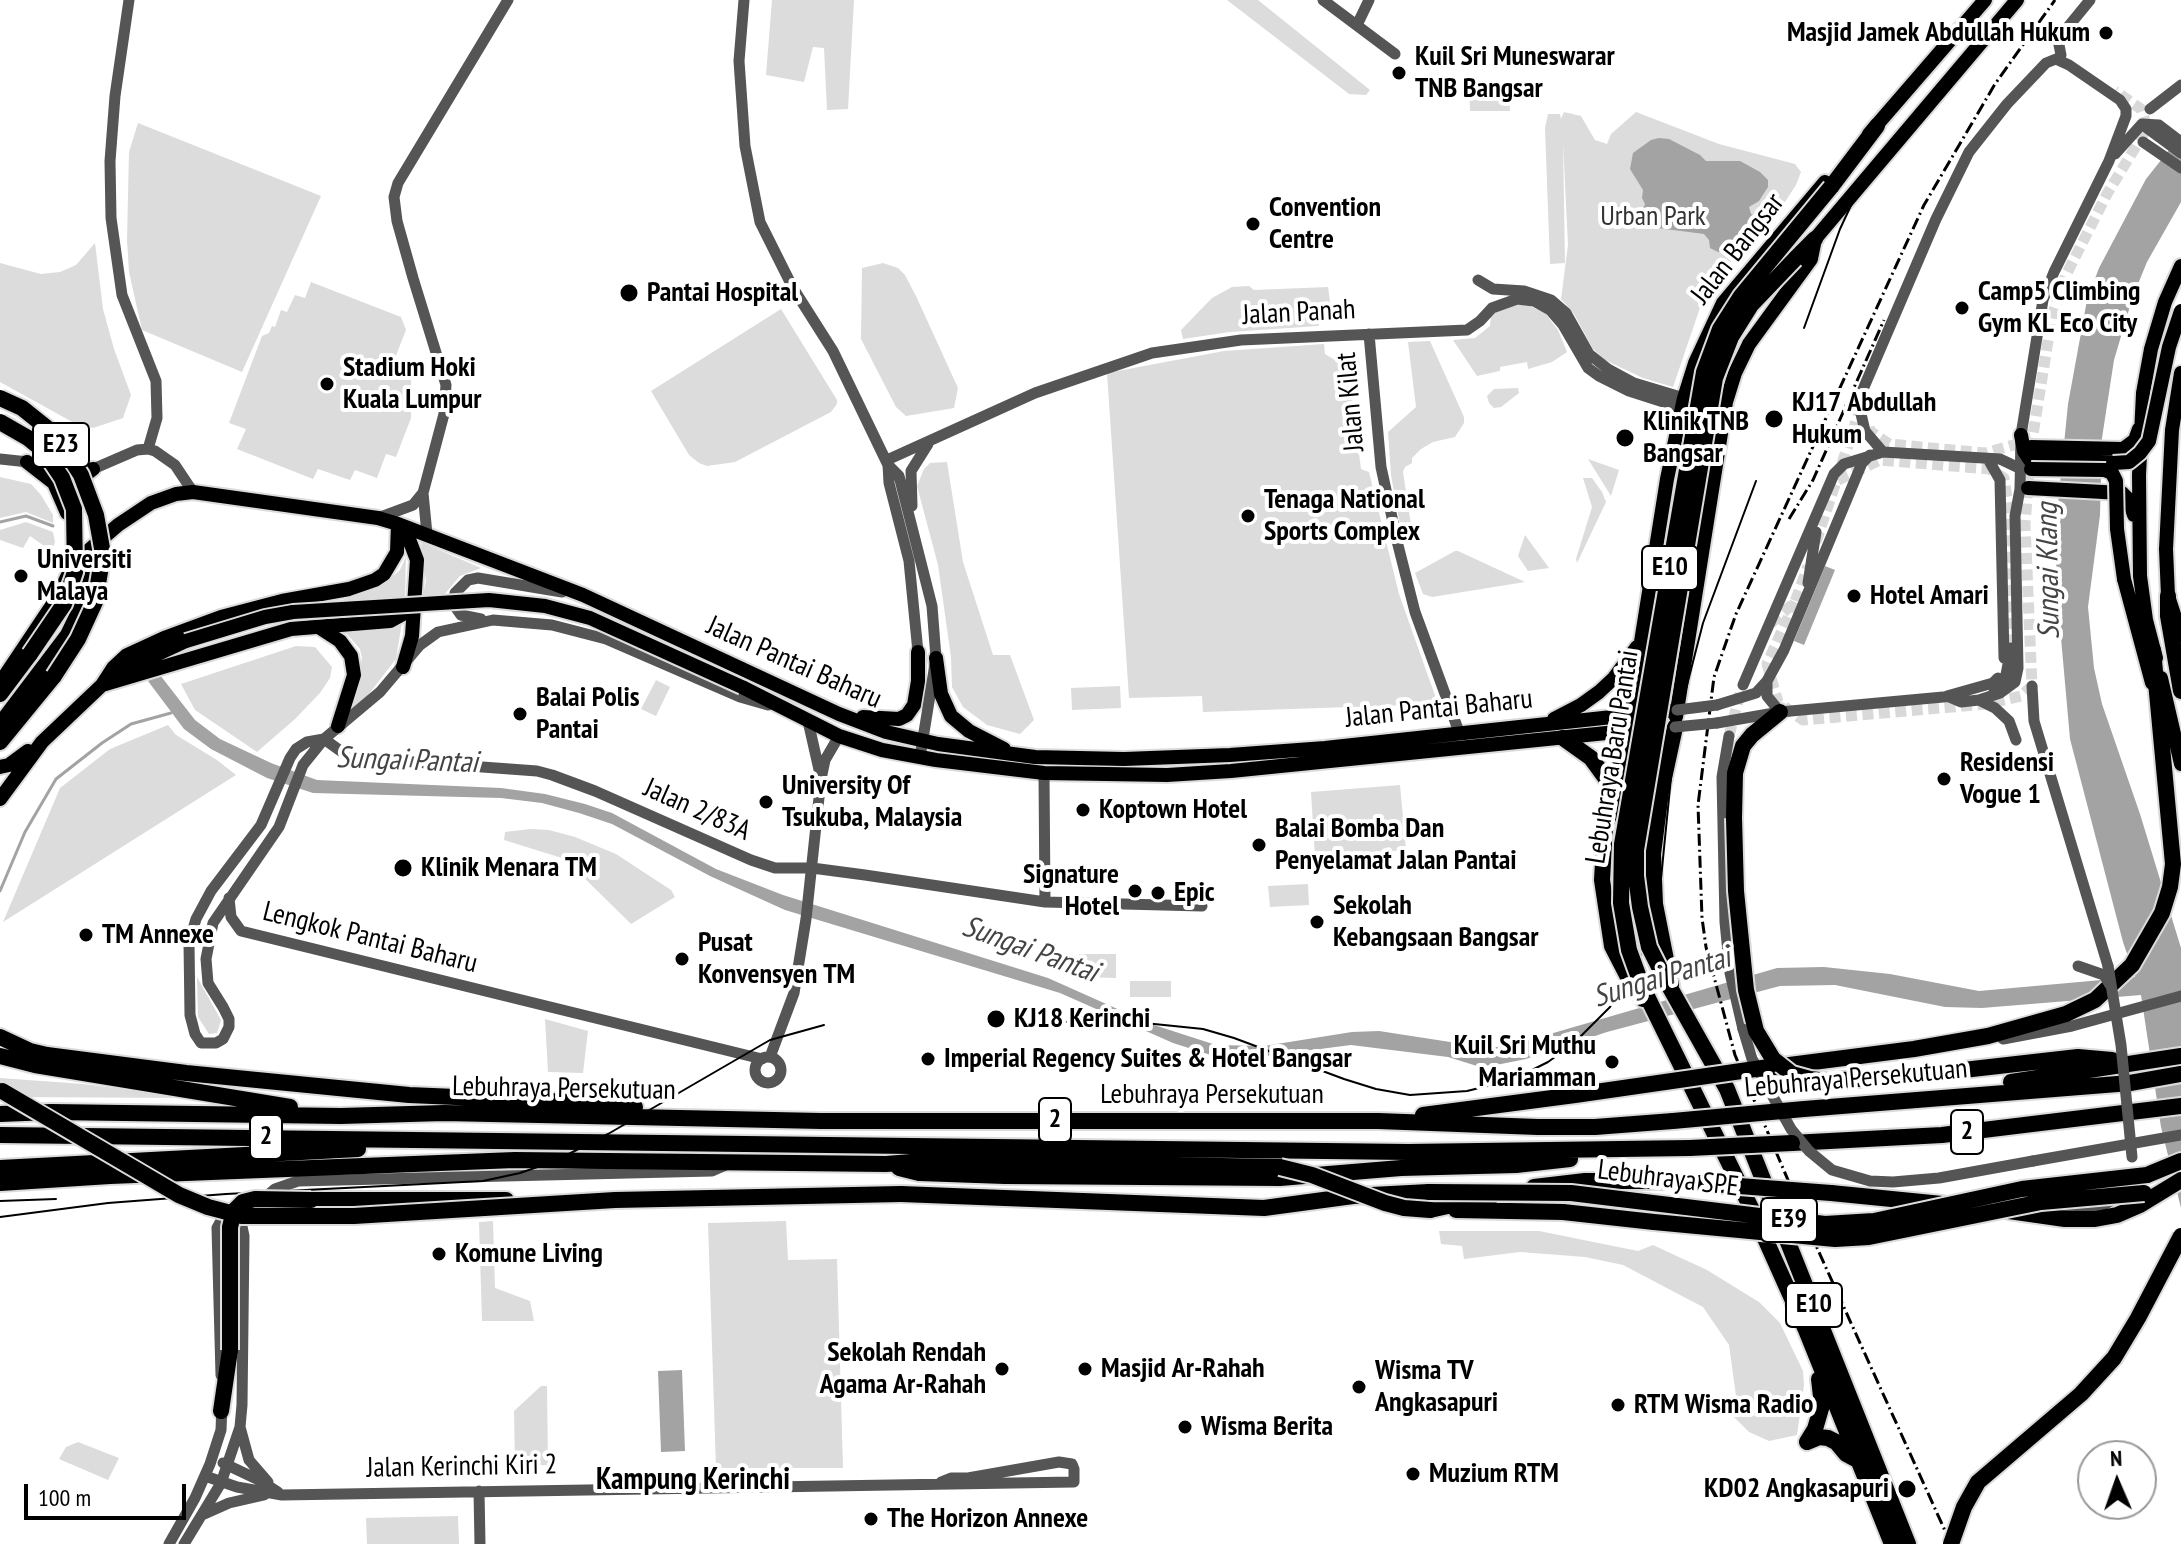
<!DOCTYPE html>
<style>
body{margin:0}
#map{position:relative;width:2181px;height:1544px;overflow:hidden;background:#fff;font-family:"PT Sans Narrow",sans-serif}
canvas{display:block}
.north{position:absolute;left:2077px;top:1440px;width:80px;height:80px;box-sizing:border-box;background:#fff;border:2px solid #999;border-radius:50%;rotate:358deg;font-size:22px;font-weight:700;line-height:32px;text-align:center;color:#000}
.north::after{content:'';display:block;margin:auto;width:28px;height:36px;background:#000;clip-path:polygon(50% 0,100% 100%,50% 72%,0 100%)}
.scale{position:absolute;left:24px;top:1484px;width:162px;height:36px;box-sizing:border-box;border:4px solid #000;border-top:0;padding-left:10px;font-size:24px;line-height:28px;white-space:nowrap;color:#000;-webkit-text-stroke:6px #fff;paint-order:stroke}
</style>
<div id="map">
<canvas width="2181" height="1544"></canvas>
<div class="north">N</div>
<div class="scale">100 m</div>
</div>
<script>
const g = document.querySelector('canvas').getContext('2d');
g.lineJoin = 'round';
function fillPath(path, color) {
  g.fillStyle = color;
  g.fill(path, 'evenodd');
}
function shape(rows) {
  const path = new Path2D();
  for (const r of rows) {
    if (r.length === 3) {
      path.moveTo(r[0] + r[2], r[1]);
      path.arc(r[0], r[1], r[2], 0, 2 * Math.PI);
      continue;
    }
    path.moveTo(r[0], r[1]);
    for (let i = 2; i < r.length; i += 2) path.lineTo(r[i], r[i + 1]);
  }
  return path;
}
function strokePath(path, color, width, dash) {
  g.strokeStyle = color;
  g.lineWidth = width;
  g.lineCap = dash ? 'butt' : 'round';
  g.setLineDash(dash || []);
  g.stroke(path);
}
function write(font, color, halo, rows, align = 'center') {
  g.font = font + ' "PT Sans Narrow",sans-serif';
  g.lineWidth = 8;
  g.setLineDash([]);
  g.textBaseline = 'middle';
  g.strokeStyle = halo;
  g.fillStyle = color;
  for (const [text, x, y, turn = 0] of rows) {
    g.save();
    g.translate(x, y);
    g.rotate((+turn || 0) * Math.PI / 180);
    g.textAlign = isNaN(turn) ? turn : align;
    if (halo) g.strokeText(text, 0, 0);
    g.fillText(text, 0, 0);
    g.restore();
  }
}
fillPath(shape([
 [772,0,854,0,848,109,827,110,824,48,813,47,804,82,766,75],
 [1227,0,1258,0,1370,90,1366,95,1349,94],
 [1469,87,1509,97,1510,111,1470,111],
 [1564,112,1581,116,1595,140,1607,144,1611,134,1636,112,1719,144,1795,164,1801,172,1796,185,1768,228,1734,258,1717,277,1703,299,1673,387,1643,378,1605,360,1593,349,1574,314,1561,299,1568,245,1563,143,1565,263,1550,264,1545,128,1548,114,1560,114,1561,119],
 [138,123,321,196,242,372,142,330,129,272,127,240,129,152],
 [95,243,103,309,114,349,131,395,123,418,93,428,76,424,0,382,0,263,41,274,60,272,76,265],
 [883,263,898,268,905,275,916,296,958,388,954,408,906,416,896,407,861,339,862,268],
 [311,282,401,317,406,330,395,358,405,361,400,375,411,379,411,418,396,457,386,454,377,478,355,470,350,480,318,469,313,479,237,449,246,429,229,423,262,336,269,333,272,326,275,327,281,310,287,312,295,295,305,298],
 [1249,286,1254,290,1328,287,1331,309,1318,326,1230,332,1183,339,1181,330,1212,298,1232,287],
 [1512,303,1526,304,1545,313,1558,330,1567,352,1552,362,1528,369,1527,362,1500,367,1500,371,1477,376,1453,340,1475,338,1490,326,1491,315],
 [781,309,837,400,837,404,831,412,735,462,707,466,699,463,689,455,651,391],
 [1430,341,1464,417,1464,423,1455,437,1433,442,1421,449,1412,458,1412,463,1405,467,1403,472,1412,531,1408,534,1401,530,1391,475,1388,432,1416,407,1408,342],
 [1324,344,1325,354,1348,368,1361,469,1369,472,1399,594,1438,704,1203,712,1202,696,1129,698,1107,373,1224,351],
 [1518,388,1519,393,1501,407,1494,408,1489,403,1487,396,1494,389],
 [1588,459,1619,470,1611,496],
 [947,462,963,562,993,655,1010,655,1034,720,1020,734,987,725,963,707,952,687,951,657,938,565,917,486,924,469,930,463],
 [0,477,31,484,41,495,53,515,53,523,26,512,0,518],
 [1583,478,1592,478,1602,492,1606,502,1577,563,1576,559,1592,507],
 [26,522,53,532,55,542,50,555,47,548,30,536,23,548,0,540,0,530],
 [1525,535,1549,568,1528,571,1518,556],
 [421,542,481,568,460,576,443,596,422,598,426,581],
 [1455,551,1458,551,1525,582,1432,597,1423,594,1415,573],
 [406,556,405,597,335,602,379,588,400,570],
 [402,622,396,659,365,699,347,712,355,699,362,658,360,649,346,633,387,629],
 [296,646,315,647,332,667,330,678,320,693,295,719,257,752,195,710,181,684],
 [656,680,670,687,656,716,641,709],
 [1120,686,1121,708,1072,710,1071,688],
 [168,725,176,735,217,760,236,775,3,922,60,788,110,749],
 [1400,785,1406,850,1315,857,1311,792],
 [530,829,549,830,575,837,616,854,671,890,675,897,631,924,565,859,504,840,505,832],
 [1308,884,1309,905,1270,907,1268,886],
 [1079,954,1116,954,1116,978,1079,977],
 [197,977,221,1020,217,1033,209,1034,198,1017],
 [1130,981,1171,981,1171,997,1130,997],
 [545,1019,588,1031,583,1073,548,1072],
 [0,1078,83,1084,197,1098,0,1097],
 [493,1221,495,1288,530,1301,534,1321,482,1321,479,1222],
 [786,1221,788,1260,837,1259,843,1468,716,1468,708,1223],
 [1439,1231,1539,1231,1638,1251,1653,1245,1707,1270,1759,1302,1780,1323,1803,1371,1804,1385,1797,1435,1769,1441,1749,1432,1734,1417,1736,1396,1729,1345,1703,1307,1623,1265,1585,1257,1520,1252,1464,1259,1462,1246,1441,1244],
 [541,1386,547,1386,548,1465,515,1466,514,1411],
 [78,1442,119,1458,108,1480,59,1459,66,1447],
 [458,1516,459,1544,367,1544,366,1518]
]), '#dcdcdc');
fillPath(shape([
 [2181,135,2181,202,2147,262,2133,296,2114,360,2102,438,2100,515,2088,607,2094,668,2102,704,2140,814,2181,948,2181,1208,2161,1127,2141,995,1982,1008,1945,1007,1835,985,1780,986,1607,1032,1526,1059,1496,1065,1477,1066,1448,1057,1351,1045,1266,1056,1217,1057,1173,1043,1060,993,785,910,710,876,612,824,579,813,542,803,501,798,313,793,267,778,211,749,184,729,148,681,160,675,195,720,220,739,271,763,317,780,501,788,545,794,585,804,612,813,716,869,783,895,1048,978,1151,1024,1216,1045,1264,1046,1352,1032,1379,1031,1489,1048,1512,1045,1777,968,1824,967,1890,974,1979,991,2135,977,2123,942,2070,739,2056,582,2057,514,2068,404,2087,300,2099,268,2146,179],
 [1659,138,1669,139,1700,155,1706,161,1740,161,1760,172,1768,180,1768,187,1759,201,1749,207,1751,214,1761,218,1762,224,1748,243,1737,249,1718,252,1710,248,1709,240,1704,234,1642,226,1640,217,1645,204,1642,198,1643,190,1630,169,1633,153,1651,140],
 [1825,566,1835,570,1804,645,1794,641],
 [682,1370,685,1451,661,1452,658,1371]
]), '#a3a3a3');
strokePath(shape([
 [0,522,26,516,53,526],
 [0,891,25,832,56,779,102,743,131,724,171,713]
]), '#a3a3a3', 3);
strokePath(shape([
 [1869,427,1870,431,1889,444,1985,453,2024,442,2026,436],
 [1838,480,1880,460,1989,469,2004,478,2008,505,2011,648],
 [1816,542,1861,406],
 [1795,602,1767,664,1778,702,1803,720,1986,704,2021,696,2032,686,2025,524,2031,447,2052,316,2066,275,2107,194,2147,128,2141,109,2115,91],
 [1771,623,1795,602,1808,566],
 [1729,736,1741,690]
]), '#d9d9d9', 11, [11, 5.5]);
const major = shape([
 [1869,134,1985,0],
 [2181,373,2172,430,2166,549,2168,596,2181,636],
 [2021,435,2024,451,2030,460,2113,463],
 [2031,447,2123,449,2135,440,2139,429],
 [27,462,54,483,67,513],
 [2028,488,2122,493,2129,500,2134,515],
 [68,503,80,479,93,469],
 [398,524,407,534,417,560,412,636,403,667],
 [2124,579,2152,683],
 [320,628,340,641,351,656,354,675,338,726],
 [936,658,941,694,951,716,969,731,1004,749],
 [2156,658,2146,620,2140,576,2139,475,2143,393,2151,349,2165,302,2181,266],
 [2161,678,2181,764],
 [0,683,57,598,67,577,89,550,118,525,151,503,176,494,193,492,378,518,398,524,583,595,839,714,886,732,938,744,1035,757,1124,759,1230,755,1325,748,1677,710],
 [102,685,113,668,127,655,164,638,221,617,282,601,349,589,375,580,384,574,397,552,398,524],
 [102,685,291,629,390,621,410,610,415,598],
 [742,687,839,736,882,750,936,760,1044,773,1167,775,1231,771,1636,730],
 [863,717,899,719,907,715,914,705,918,681,918,652],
 [1676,717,1726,402,1735,373,1749,344,1811,259,1815,239,2017,0],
 [1554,719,1581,705,1599,692,1614,678,1637,647],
 [1628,723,1667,479,1684,398,1695,363,1723,303,1825,182],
 [0,767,9,765,28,751],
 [0,799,42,742,102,685,132,666,186,641]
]);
const highway = shape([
 [1831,187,1877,126],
 [1795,259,1815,239],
 [2168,596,2168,616,2181,691],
 [0,694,30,654],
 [0,725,68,635,84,602,94,571],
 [1627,731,1612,808,1605,826,1602,880,1612,946,1628,977,1643,999],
 [1563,738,1591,758,1615,791],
 [0,742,54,676],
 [1734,818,1735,773,1743,746,1752,735,1780,712],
 [1664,977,1727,1089,1908,1544],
 [1671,985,1655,904,1653,854,1661,792,1675,727],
 [1642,986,1755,1216,1806,1330,1892,1544],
 [0,1037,30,1051,47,1055,186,1073,409,1095,595,1103,635,1107],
 [0,1056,35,1065,290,1107],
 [1774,1067,1914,1049,1988,1036,2066,1014,2095,1000,2132,965,2162,913,2170,887,2173,864,2153,650],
 [1928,1074,2078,1057,2112,1060],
 [2011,1082,2181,1056],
 [1804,1109,2130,1083,2181,1074],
 [0,1114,51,1112,341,1116,444,1113,821,1121,1378,1121,1538,1127,1595,1127,1673,1121],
 [1423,1115,1575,1095],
 [0,1135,1408,1152,1690,1148],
 [1792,1143,1942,1135,2181,1106],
 [0,1168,358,1149],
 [899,1168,919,1173,1005,1176,1280,1178,1401,1168,1516,1165,1570,1159],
 [2147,1175,2181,1161],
 [0,1183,110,1176,515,1160,886,1164,924,1161,1280,1167],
 [1534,1187,1585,1181,1672,1181],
 [1831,1193,1942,1204],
 [901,1194,1264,1208,1353,1196,1429,1192],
 [311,1200,506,1200],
 [1430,1210,1492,1196],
 [1456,1210,1563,1212,1654,1222],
 [2009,1211,2065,1219,2095,1219,2117,1215,2140,1205,2181,1180],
 [221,1411,230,1350],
 [1807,1442,1815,1429,1822,1405,1819,1379],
 [1807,1442,1819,1437,1828,1438,1836,1442,1846,1454,1861,1462]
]);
strokePath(major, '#dbdbdb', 18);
strokePath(highway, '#dbdbdb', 20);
strokePath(shape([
 [129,0,115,96,110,161,111,218,122,295,156,381,157,418,148,449],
 [744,0,739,61,745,146,760,222,793,288,833,351,888,465,899,476,932,606,936,658,920,757],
 [1323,0,1395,54],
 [1357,25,1369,0],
 [2061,55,2059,45,2063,33,2090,0],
 [2150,109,2181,85],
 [2147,128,2181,153],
 [2143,142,2181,168],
 [2115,154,2142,124,2159,125,2181,142],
 [1478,280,1493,289,1524,291,1551,300,1566,313,1589,354,1608,369,1634,383,1684,398],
 [1369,334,1381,467,1398,545,1415,612,1459,732],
 [1883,452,1865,431,1858,401,1936,219,1969,152,2007,104,2046,63,2056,59,2069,65,2120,100,2126,109,2126,116,2109,161,2054,272,2043,300,2021,435,2020,489,2015,516,2018,668,2015,682,2000,693,1979,700,1961,702,1947,696],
 [0,459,93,469,137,450,148,449,155,451,175,465,193,492],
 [1988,459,2000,480,2004,658],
 [887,460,1035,393,1152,353,1241,340,1467,330,1480,321,1492,308,1517,299,1534,301,1550,310,1563,325,1588,368,1599,376,1629,391,1682,408],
 [888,465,889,483,909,561,918,652],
 [912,506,911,471,928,444],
 [378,518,413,505,422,494],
 [427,534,423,493,444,414,446,385,413,278,397,221,394,197,398,183,508,0],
 [1808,583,1816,532],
 [481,619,461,615,456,608,455,593,468,580,478,578,562,592],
 [1767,681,1767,696,1780,712],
 [1743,685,1834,474,1844,464,1883,452,2000,459,2019,468],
 [2032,686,2034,721,2108,966],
 [1994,689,2005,680,2011,648],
 [1947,696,1993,683,1998,678],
 [1979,700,1995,708,2009,721,2016,740],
 [1717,705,1756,693,1767,681,1784,650,1862,463,1870,455],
 [808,721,820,774],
 [1717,723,1780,712,1954,696],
 [1729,736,1722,777,1725,922,1730,973,1743,1029],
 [324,739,307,742,296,749,290,758,261,825,211,891,196,919,189,943,190,1015,195,1034,201,1043,216,1043,223,1039,229,1027,229,1019,223,1007,208,983,206,959,213,923,279,827,303,765,324,739,380,692,420,645,438,632,493,620,552,625,606,639,740,697,768,705],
 [324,739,342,752,359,758,537,771,552,775,595,791,751,860,775,868,812,868,865,875,1045,902,1202,906],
 [1044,773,1045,902],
 [229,898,231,917,241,931,762,1059],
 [2003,1039,2072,1026,2181,996],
 [770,1057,794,993,806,919,821,779,825,760,839,736],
 [768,1070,13],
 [2033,1161,2181,1135],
 [261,1201,275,1189,298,1181,712,1171,728,1164],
 [2057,1212,2102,1206,2117,1197],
 [240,1427,249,1460,268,1482],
 [223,1463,261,1481,278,1492],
 [205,1476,237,1487,282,1495,1074,1482,1074,1469,1072,1464,1059,1462,968,1478,951,1478,941,1482],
 [479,1491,480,1544],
 [202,1515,229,1503,264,1495],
 [169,1544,195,1498,210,1464,221,1430,222,1405],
 [184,1544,221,1483,240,1427,242,1405,244,1236,241,1222,231,1215,222,1219,217,1228,221,1375]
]), '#555', 11);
strokePath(major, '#000', 14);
strokePath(highway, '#000', 16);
strokePath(shape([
 [1804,328,1840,229,1854,199,1874,167,2010,0],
 [1058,1022,1125,1021,1203,1029,1234,1038,1344,1079,1376,1089,1410,1095,1467,1091,1512,1080,1548,1062,1573,1044,1610,1007,1636,967,1650,930,1660,889,1674,747,1686,689,1703,623,1756,481],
 [0,1201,56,1199],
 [0,1217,108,1203,226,1194,483,1181,520,1173,555,1161,608,1134,770,1040,824,1025]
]), '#000', 2);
strokePath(shape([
 [1789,519,1813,480,1884,320],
 [1951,1544,1813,1239,1735,1055,1706,947,1702,918,1698,805,1714,677,1736,614,1924,205,1995,84,2055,0]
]), '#000', 3, [12, 4, 2, 4]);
const majorBridge = shape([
 [2113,463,2129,462,2140,453,2149,441,2169,347,2181,311],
 [2031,469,2105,470,2112,473,2116,481,2117,529,2124,579],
 [186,641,265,617,293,612,489,600,545,606,590,618,742,687]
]);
const highwayBridge = shape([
 [0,398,22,408,47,428,65,450,81,475,96,515,103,554,95,602,78,639,54,676],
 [0,422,28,438,44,451,62,478,74,509,75,572,64,604,30,654],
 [1734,818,1736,891,1746,990,1756,1031,1773,1059,1792,1074,1810,1079,1828,1081,1928,1074],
 [1664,977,1649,947,1640,907,1636,876,1636,850,1715,378,1731,337,1751,305,1795,259],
 [1642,986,1629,950,1621,903,1622,844,1704,372,1720,329,1741,296,1831,187],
 [2,1091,179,1195,208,1207,242,1216,354,1216,615,1200,901,1194],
 [1575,1095,1769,1067],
 [1673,1121,1804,1109],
 [1690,1148,1792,1143],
 [1280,1167,1312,1175,1385,1203,1404,1208,1430,1210],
 [1700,1183,1831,1193],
 [1429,1192,1571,1193,1825,1224,1874,1221,2022,1189,2147,1175],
 [1654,1222,1835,1239,1869,1237,2041,1202,2144,1193],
 [230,1350,230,1227,234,1211,243,1202,255,1199,311,1200],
 [1951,1544,1964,1507,1978,1482,2081,1394,2114,1358,2138,1318,2181,1236]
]);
strokePath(majorBridge, '#dbdbdb', 18, []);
strokePath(highwayBridge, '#dbdbdb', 20, []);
strokePath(shape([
 [1677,710,1717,705],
 [1675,727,1717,723],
 [2078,966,2104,975,2110,985],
 [2108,966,2121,1045,2132,1157],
 [1743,1029,1752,1059,1791,1129,1809,1151,1832,1170,1870,1181,1893,1182,1939,1178,2033,1161]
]), '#555', 11);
strokePath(majorBridge, '#000', 14);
strokePath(highwayBridge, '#000', 16);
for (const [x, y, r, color] of [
 [2106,33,8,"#000"],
 [1399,73,8,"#000"],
 [1253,224,8,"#000"],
 [629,293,10,"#000"],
 [1962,308,8,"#000"],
 [327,384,8,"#000"],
 [1774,419,10,"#000"],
 [1625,438,10,"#000"],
 [1248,516,8,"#000"],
 [21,576,8,"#000"],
 [1854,596,8,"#000"],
 [520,714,8,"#000"],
 [1944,779,8,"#000"],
 [766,802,8,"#000"],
 [1083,810,8,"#000"],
 [1259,845,8,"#000"],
 [403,868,10,"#000"],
 [1135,891,8,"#000"],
 [1158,893,8,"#000"],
 [1317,922,8,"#000"],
 [86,935,8,"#000"],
 [682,959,8,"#000"],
 [996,1019,10,"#000"],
 [928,1059,8,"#000"],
 [1612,1062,8,"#000"],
 [439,1254,8,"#000"],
 [1002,1369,8,"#000"],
 [1085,1369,8,"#000"],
 [1359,1387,8,"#000"],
 [1618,1405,8,"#000"],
 [1185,1427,8,"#000"],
 [1413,1474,8,"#000"],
 [1907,1489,10,"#000"],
 [871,1519,8,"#000"]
]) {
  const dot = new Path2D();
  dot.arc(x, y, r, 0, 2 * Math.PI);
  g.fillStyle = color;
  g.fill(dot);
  strokePath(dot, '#fff', 3);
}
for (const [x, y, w] of [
 [61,445,56],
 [1670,568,56],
 [1055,1120,32],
 [1967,1132,32],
 [266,1137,32],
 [1789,1220,56],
 [1814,1305,56]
]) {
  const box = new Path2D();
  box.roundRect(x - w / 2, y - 22, w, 44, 6);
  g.fillStyle = '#fff';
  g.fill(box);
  strokePath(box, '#000', 2);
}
write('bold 26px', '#000', null, [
 ["E23",61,445],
 ["E10",1670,568],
 ["2",1055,1120],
 ["2",1967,1132],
 ["2",266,1137],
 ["E39",1789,1220],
 ["E10",1814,1305]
]);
write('bold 28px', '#000', '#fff', [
 ["Masjid Jamek Abdullah Hukum",2090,33,"right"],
 ["Kuil Sri Muneswarar",1415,57],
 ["TNB Bangsar",1415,89],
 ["Convention",1269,208],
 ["Centre",1269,240],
 ["Camp5 Climbing",1978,292],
 ["Gym KL Eco City",1978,324],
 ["Pantai Hospital",647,293],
 ["Stadium Hoki",343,368],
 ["Kuala Lumpur",343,400],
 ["KJ17 Abdullah",1792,403],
 ["Hukum",1792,435],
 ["Klinik TNB",1643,422],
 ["Bangsar",1643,454],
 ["Tenaga National",1264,500],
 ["Sports Complex",1264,532],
 ["Universiti",37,560],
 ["Malaya",37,592],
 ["Hotel Amari",1870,596],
 ["Balai Polis",536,698],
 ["Pantai",536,730],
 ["Residensi",1960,763],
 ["Vogue 1",1960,795],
 ["University Of",782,786],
 ["Tsukuba, Malaysia",782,818],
 ["Koptown Hotel",1099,810],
 ["Balai Bomba Dan",1275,829],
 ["Penyelamat Jalan Pantai",1275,861],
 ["Klinik Menara TM",421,868],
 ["Signature",1119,875,"right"],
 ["Hotel",1119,907,"right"],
 ["Epic",1174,893],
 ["Sekolah",1333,906],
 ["Kebangsaan Bangsar",1333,938],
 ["TM Annexe",102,935],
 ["Pusat",698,943],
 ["Konvensyen TM",698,975],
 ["KJ18 Kerinchi",1014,1019],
 ["Kuil Sri Muthu",1596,1046,"right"],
 ["Mariamman",1596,1078,"right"],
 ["Imperial Regency Suites & Hotel Bangsar",944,1059],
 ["Komune Living",455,1254],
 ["Sekolah Rendah",986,1353,"right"],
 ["Agama Ar-Rahah",986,1385,"right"],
 ["Masjid Ar-Rahah",1101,1369],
 ["Wisma TV",1375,1371],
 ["Angkasapuri",1375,1403],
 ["RTM Wisma Radio",1634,1405],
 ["Wisma Berita",1201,1427],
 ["Muzium RTM",1429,1474],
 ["KD02 Angkasapuri",1889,1489,"right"],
 ["The Horizon Annexe",887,1519]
], 'left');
write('28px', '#333', '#fff', [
 ["Urban Park",1653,217]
]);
write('28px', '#000', '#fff', [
 ["Jalan Bangsar",1738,249,-52],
 ["Jalan Panah",1299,313,-3],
 ["Jalan Kilat",1351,402,-95],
 ["Jalan Pantai Baharu",794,663,24],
 ["Jalan Pantai Baharu",1439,709,-6],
 ["Lebuhraya Baru Pantai",1613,757,-81],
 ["Jalan 2/83A",697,810,24],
 ["Lengkok Pantai Baharu",370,938,14],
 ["Lebuhraya Persekutuan",1856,1079,-5],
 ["Lebuhraya Persekutuan",564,1089,1],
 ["Lebuhraya Persekutuan",1212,1095],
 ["Lebuhraya SPE",1668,1179,7],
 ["Jalan Kerinchi Kiri 2",462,1467,-1]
]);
write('italic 30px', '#444', '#fff', [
 ["Sungai Klang",2049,571,-91],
 ["Sungai Pantai",407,761,2],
 ["Sungai Pantai",1030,950,20],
 ["Sungai Pantai",1662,978,-17]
]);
write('bold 30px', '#000', '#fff', [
 ["Kampung Kerinchi",693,1480]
]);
</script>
